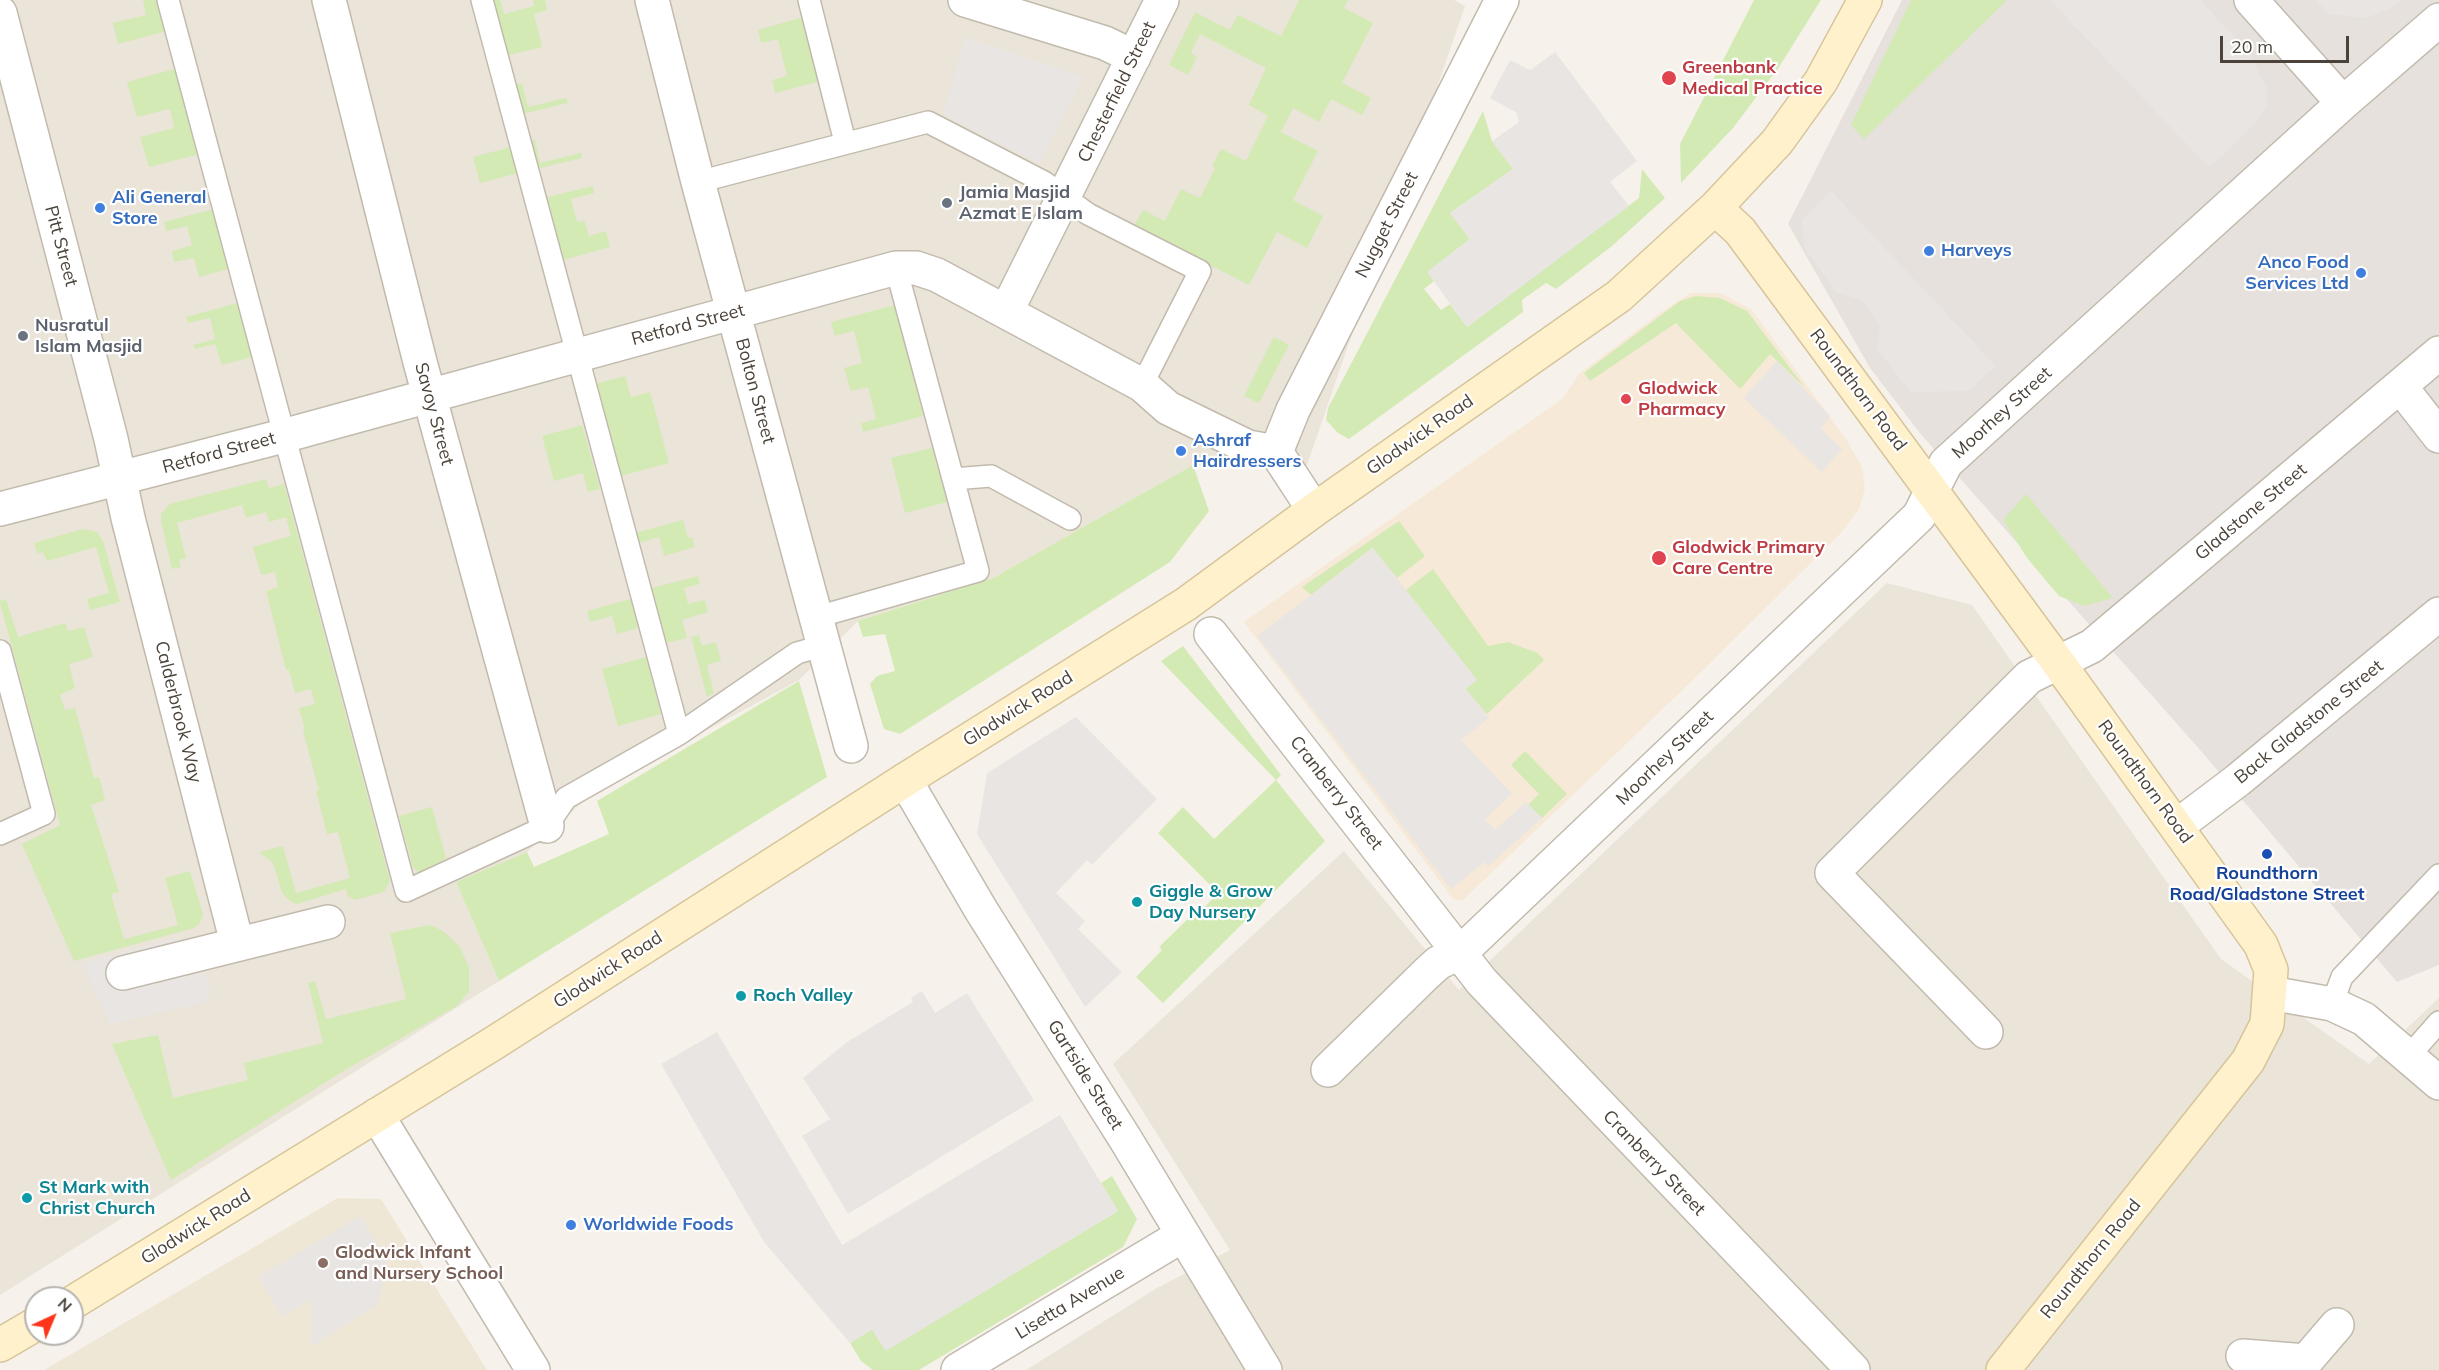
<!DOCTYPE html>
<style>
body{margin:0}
#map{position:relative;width:2439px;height:1370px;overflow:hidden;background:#f6f2eb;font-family:Mulish,sans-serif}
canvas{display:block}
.north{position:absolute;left:24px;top:1286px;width:60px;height:60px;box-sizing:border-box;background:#fff;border:2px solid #b7b4b0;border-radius:50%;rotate:44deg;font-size:16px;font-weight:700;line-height:24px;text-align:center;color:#4b4339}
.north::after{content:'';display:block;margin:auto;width:21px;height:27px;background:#fe351a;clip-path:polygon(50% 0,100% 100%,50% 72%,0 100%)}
.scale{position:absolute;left:2220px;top:36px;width:129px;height:27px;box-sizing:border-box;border:3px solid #4b4339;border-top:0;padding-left:8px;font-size:18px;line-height:21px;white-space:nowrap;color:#4b4339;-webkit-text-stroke:4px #fff;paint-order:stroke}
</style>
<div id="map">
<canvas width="2439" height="1370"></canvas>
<div class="north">N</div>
<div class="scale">20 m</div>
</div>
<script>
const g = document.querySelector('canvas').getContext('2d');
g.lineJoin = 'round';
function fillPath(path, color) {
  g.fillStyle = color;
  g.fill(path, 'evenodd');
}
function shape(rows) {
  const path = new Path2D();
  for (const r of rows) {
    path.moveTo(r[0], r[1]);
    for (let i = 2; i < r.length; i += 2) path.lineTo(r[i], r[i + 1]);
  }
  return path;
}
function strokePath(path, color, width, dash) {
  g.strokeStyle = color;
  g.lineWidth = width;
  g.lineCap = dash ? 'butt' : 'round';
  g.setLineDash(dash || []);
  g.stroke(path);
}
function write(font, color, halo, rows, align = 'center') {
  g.font = font + ' Mulish,sans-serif';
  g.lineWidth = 4.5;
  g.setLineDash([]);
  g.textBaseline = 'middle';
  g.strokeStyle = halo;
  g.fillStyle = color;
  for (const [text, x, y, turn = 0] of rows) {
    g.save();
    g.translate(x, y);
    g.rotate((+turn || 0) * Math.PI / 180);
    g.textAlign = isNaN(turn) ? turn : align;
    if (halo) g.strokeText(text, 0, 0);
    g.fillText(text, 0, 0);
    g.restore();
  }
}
fillPath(shape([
 [0,0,1454,0,1465,6,1307,465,1193,465,993,578,858,621,799,680,595,791,527,852,456,882,499,981,0,1295],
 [1887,583,1972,605,2221,959,2369,1064,2439,998,2439,1370,1026,1370,1157,1288,1230,1250,1113,1064,1344,851,1459,990]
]), '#eae4d9');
fillPath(shape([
 [1691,293,1721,293,1752,310,1846,439,1862,467,1865,489,1859,509,1840,534,1694,679,1462,901,1453,899,1244,622,1562,399,1579,374,1664,310]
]), '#f7e9d7');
fillPath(shape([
 [1902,0,2439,0,2439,965,2397,982,2201,751,1919,432,1870,368,1788,224]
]), '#e6e1dc');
fillPath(shape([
 [338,1198,381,1199,487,1370,44,1370]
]), '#efe7d5');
fillPath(shape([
 [143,0,159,0,167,31,118,44,113,23,146,15],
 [491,0,500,0,504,14,534,6,533,0,545,0,547,10,534,14,542,47,505,56],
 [1299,0,1348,0,1344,8,1373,23,1342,83,1371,98,1362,115,1331,99,1319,122,1293,108,1281,132,1318,151,1293,200,1323,216,1307,248,1277,232,1249,285,1134,226,1143,210,1165,221,1181,189,1200,198,1215,168,1212,166,1221,149,1246,161,1268,116,1249,105,1266,68,1200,34,1191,53,1197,57,1188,75,1169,65,1195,12,1230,30,1238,15,1281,36],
 [1754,0,1821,0,1779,67,1733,128,1681,183,1680,144],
 [1911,0,2007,0,1864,139,1851,125],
 [804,17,821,81,775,93,772,80,787,76,778,39,761,43,758,30],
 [178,68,200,154,149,167,140,137,174,128,170,109,137,117,127,82],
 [522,83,528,107,566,98,568,103,522,114,513,85],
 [1483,111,1492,141,1513,169,1450,213,1470,239,1428,272,1434,281,1424,289,1441,310,1450,304,1467,327,1639,198,1642,169,1665,198,1612,246,1556,289,1546,283,1522,300,1523,312,1349,439,1338,433,1326,420,1328,408],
 [535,140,540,163,581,153,582,158,536,169,529,142],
 [511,147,518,173,480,183,473,157],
 [593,186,594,193,571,199,577,222,584,220,589,236,606,231,610,247,560,261,543,198],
 [214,209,228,269,199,277,194,258,174,262,172,251,192,245,187,226,166,231,164,222],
 [1696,296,1720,298,1747,311,1805,388,1770,354,1740,389,1676,323,1590,381,1584,373,1680,301],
 [237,303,252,357,222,365,215,344,195,349,193,345,215,339,210,318,188,323,186,317],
 [895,305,923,416,863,432,861,423,876,419,868,387,851,391,844,368,862,363,854,331,835,336,831,322],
 [1274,337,1289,345,1259,403,1244,396],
 [625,376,631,397,650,392,669,463,617,477,591,385],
 [582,425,600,489,588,492,583,473,554,481,542,436],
 [932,448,947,502,905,513,891,458],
 [1193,465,1209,511,1170,562,900,734,884,729,870,684,877,676,895,671,885,634,863,637,858,621,993,578],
 [266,479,269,488,284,484,390,881,384,892,355,900,348,896,346,889,297,904,290,901,282,893,273,863,259,852,283,846,296,893,350,878,338,832,327,834,316,791,319,790,303,731,305,730,299,708,315,704,311,689,295,693,289,670,286,670,266,591,278,587,275,572,261,575,253,547,291,536,286,517,269,522,266,512,246,518,242,505,177,523,186,558,179,560,181,567,172,569,161,522,161,514,170,504],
 [2026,494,2113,598,2084,606,2059,596,2027,558,2003,520],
 [683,520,688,538,692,537,695,547,664,556,659,537,635,544,632,534],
 [1399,521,1425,556,1397,578,1372,548,1311,595,1302,587],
 [83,529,97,532,103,541,120,602,90,610,87,599,109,593,96,547,47,561,43,552,38,554,34,543],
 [1433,569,1488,646,1508,642,1538,653,1544,660,1487,714,1465,689,1477,680,1406,590],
 [698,576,700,584,684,588,688,604,705,600,708,612,682,620,687,638,662,644,648,589],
 [6,599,18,637,65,623,68,631,84,627,93,657,69,664,75,688,60,695,65,710,75,708,94,778,99,777,105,800,91,805,119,892,111,894,124,939,178,925,165,878,190,871,203,914,200,923,194,928,74,961,22,844,60,825,0,603,0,601],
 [631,599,638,628,617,634,612,616,590,622,587,611],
 [699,635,702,646,716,642,721,661,707,665,714,693,707,697,691,637],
 [1183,646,1281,775,1276,780,1325,841,1163,1003,1136,977,1162,950,1159,947,1195,912,1198,914,1218,893,1158,833,1183,807,1214,839,1276,780,1161,661],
 [646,657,661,714,618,726,602,669],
 [799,681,827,777,499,981,456,882,527,852,534,867,609,834,597,801],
 [1525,751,1567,794,1542,818,1528,805,1539,794,1511,765],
 [432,807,446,858,427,872,419,873,413,867,399,816],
 [430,925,443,931,459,946,469,967,469,991,457,1006,340,1073,171,1180,112,1044,158,1035,173,1098,248,1080,244,1063,323,1043,308,983,315,981,326,1019,406,999,390,933],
 [1112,1176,1137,1219,1123,1247,919,1370,873,1370,861,1361,850,1343,872,1329,886,1350,1118,1211,1101,1183]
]), '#d4eab4');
fillPath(shape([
 [2050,0,2200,0,2249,52,2266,87,2267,105,2255,123,2209,168],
 [2316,0,2400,0,2391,8,2366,18,2328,14],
 [965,37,1084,77,1039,164,943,114],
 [1555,52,1637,161,1610,182,1629,206,1467,327,1427,272,1470,239,1450,213,1513,169,1492,141,1519,122,1516,112,1490,98,1510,60,1530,70],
 [1831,191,1996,366,1968,391,1910,392,1877,349,1880,327,1862,300,1837,293,1805,249,1801,221],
 [1777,361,1830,416,1821,429,1842,449,1822,472,1744,398],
 [1373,548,1477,680,1466,689,1489,718,1461,740,1512,794,1485,819,1495,830,1526,802,1542,818,1488,866,1484,862,1451,889,1257,636],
 [1076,717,1157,799,1092,865,1087,860,1056,893,1085,921,1078,929,1122,972,1085,1007,977,834,987,773],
 [176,938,184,974,205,969,210,991,206,1002,110,1024,82,963],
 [922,991,935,1013,967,993,1034,1100,848,1214,802,1136,830,1119,803,1078,847,1042,913,1002,911,998],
 [717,1032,842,1245,1060,1115,1118,1211,886,1351,872,1330,850,1343,764,1242,661,1064],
 [360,1216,387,1259,378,1304,311,1347,311,1300,282,1317,258,1277]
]), '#e8e5e3');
const lane = shape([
 [168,0,406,891,547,826,566,798,679,734,797,653,825,645],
 [482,0,679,734],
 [809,0,845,142],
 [698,182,928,122,1044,182,1088,214,1200,271,1142,385],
 [953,479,991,476,1070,519],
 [817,617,978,571,896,268],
 [0,651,44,814,0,834],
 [2332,1004,2342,977,2439,875],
 [2408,1057,2439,1022]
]);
const street = shape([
 [329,0,420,362,547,826],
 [652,0,698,182,851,746],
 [965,0,1105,43,1134,57],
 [2251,0,2343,103],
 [0,13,111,439,128,518,237,943],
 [1006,312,1162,0],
 [2400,386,2439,436],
 [1276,452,1293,410,1502,0],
 [0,509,283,436,896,268,916,268,937,275,1142,385,1168,408,1248,447,1276,452,1314,510],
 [1211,634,1482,982,1853,1370],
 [905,780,981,910,1126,1140,1265,1370],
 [2177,826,2238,780,2439,614],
 [123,973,328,922],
 [2270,993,2332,1004,2364,1019,2439,1083],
 [1986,1032,1832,873,2029,677,2092,646,2439,353],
 [1328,1070,1426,974,1438,963,1461,952,1919,516,1946,463,2343,103,2439,20],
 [377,1115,533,1370],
 [2243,1356,2306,1361,2337,1325],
 [958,1370,1183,1235]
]);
const secondary = shape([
 [1715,208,1740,231,2057,661,2261,945,2271,970,2267,1024,2248,1061,2003,1370],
 [72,1303,494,1043,905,780,1186,604,1314,510,1619,296,1715,208,1777,142,1821,81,1865,0],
 [0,1345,36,1324]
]);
strokePath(lane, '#c2baad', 24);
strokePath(street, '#c2baad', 36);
strokePath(secondary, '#d6c59b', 36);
strokePath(lane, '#fff', 21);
strokePath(street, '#fff', 33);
strokePath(secondary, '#fff1cc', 33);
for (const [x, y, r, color] of [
 [1669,78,8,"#e0444e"],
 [947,203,6,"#6b7280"],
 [100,208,6,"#3f7fe0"],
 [1929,251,6,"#3f7fe0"],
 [2361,273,6,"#3f7fe0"],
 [23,336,6,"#6b7280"],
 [1626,399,6,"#e0444e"],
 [1181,451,6,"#3f7fe0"],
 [1659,558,8,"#e0444e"],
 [2267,854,6,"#1a4fb4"],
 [1137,902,6,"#0f9aa8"],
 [741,996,6,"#0f9aa8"],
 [27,1198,6,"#0f9aa8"],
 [571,1225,6,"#3f7fe0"],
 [323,1263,6,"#8d6e63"]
]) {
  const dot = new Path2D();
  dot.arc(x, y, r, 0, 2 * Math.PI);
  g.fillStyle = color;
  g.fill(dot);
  strokePath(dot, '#fff', 2);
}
write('bold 18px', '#be3a42', '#fff', [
 ["Greenbank",1682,68],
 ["Medical Practice",1682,89],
 ["Glodwick",1638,389],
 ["Pharmacy",1638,410],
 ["Glodwick Primary",1672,548],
 ["Care Centre",1672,569]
], 'left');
write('18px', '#4b4339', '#fff', [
 ["Chesterfield Street",1117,92,-64],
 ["Nugget Street",1387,225,-63],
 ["Pitt Street",61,246,75],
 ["Retford Street",688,325,-15],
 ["Roundthorn Road",1858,390,53],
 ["Bolton Street",755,391,75],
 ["Moorhey Street",2002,413,-42],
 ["Savoy Street",434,414,75],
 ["Glodwick Road",1420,435,-35],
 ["Retford Street",219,453,-15],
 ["Gladstone Street",2251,512,-40],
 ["Glodwick Road",1018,709,-32],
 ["Calderbrook Way",178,712,76],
 ["Back Gladstone Street",2309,722,-39],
 ["Moorhey Street",1665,758,-44],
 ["Roundthorn Road",2145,782,54],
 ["Cranberry Street",1336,793,52],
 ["Glodwick Road",608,970,-33],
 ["Gartside Street",1085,1075,58],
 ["Cranberry Street",1654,1163,46],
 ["Glodwick Road",196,1227,-32],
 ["Roundthorn Road",2091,1259,-51],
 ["Lisetta Avenue",1070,1303,-31]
]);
write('bold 18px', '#5b616d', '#fff', [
 ["Jamia Masjid",959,193],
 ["Azmat E Islam",959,214],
 ["Nusratul",35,326],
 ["Islam Masjid",35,347]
], 'left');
write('bold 18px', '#366cbe', '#fff', [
 ["Ali General",112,198],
 ["Store",112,219],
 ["Harveys",1941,251],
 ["Anco Food",2349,263,"right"],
 ["Services Ltd",2349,284,"right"],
 ["Ashraf",1193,441],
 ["Hairdressers",1193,462],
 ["Worldwide Foods",583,1225]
], 'left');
write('bold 18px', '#164399', '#fff', [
 ["Roundthorn",2267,874],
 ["Road/Gladstone Street",2267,895]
]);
write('bold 18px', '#0d838f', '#fff', [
 ["Giggle & Grow",1149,892],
 ["Day Nursery",1149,913],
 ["Roch Valley",753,996],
 ["St Mark with",39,1188],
 ["Christ Church",39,1209]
], 'left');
write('bold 18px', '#785e54', '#fff', [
 ["Glodwick Infant",335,1253],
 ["and Nursery School",335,1274]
], 'left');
</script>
